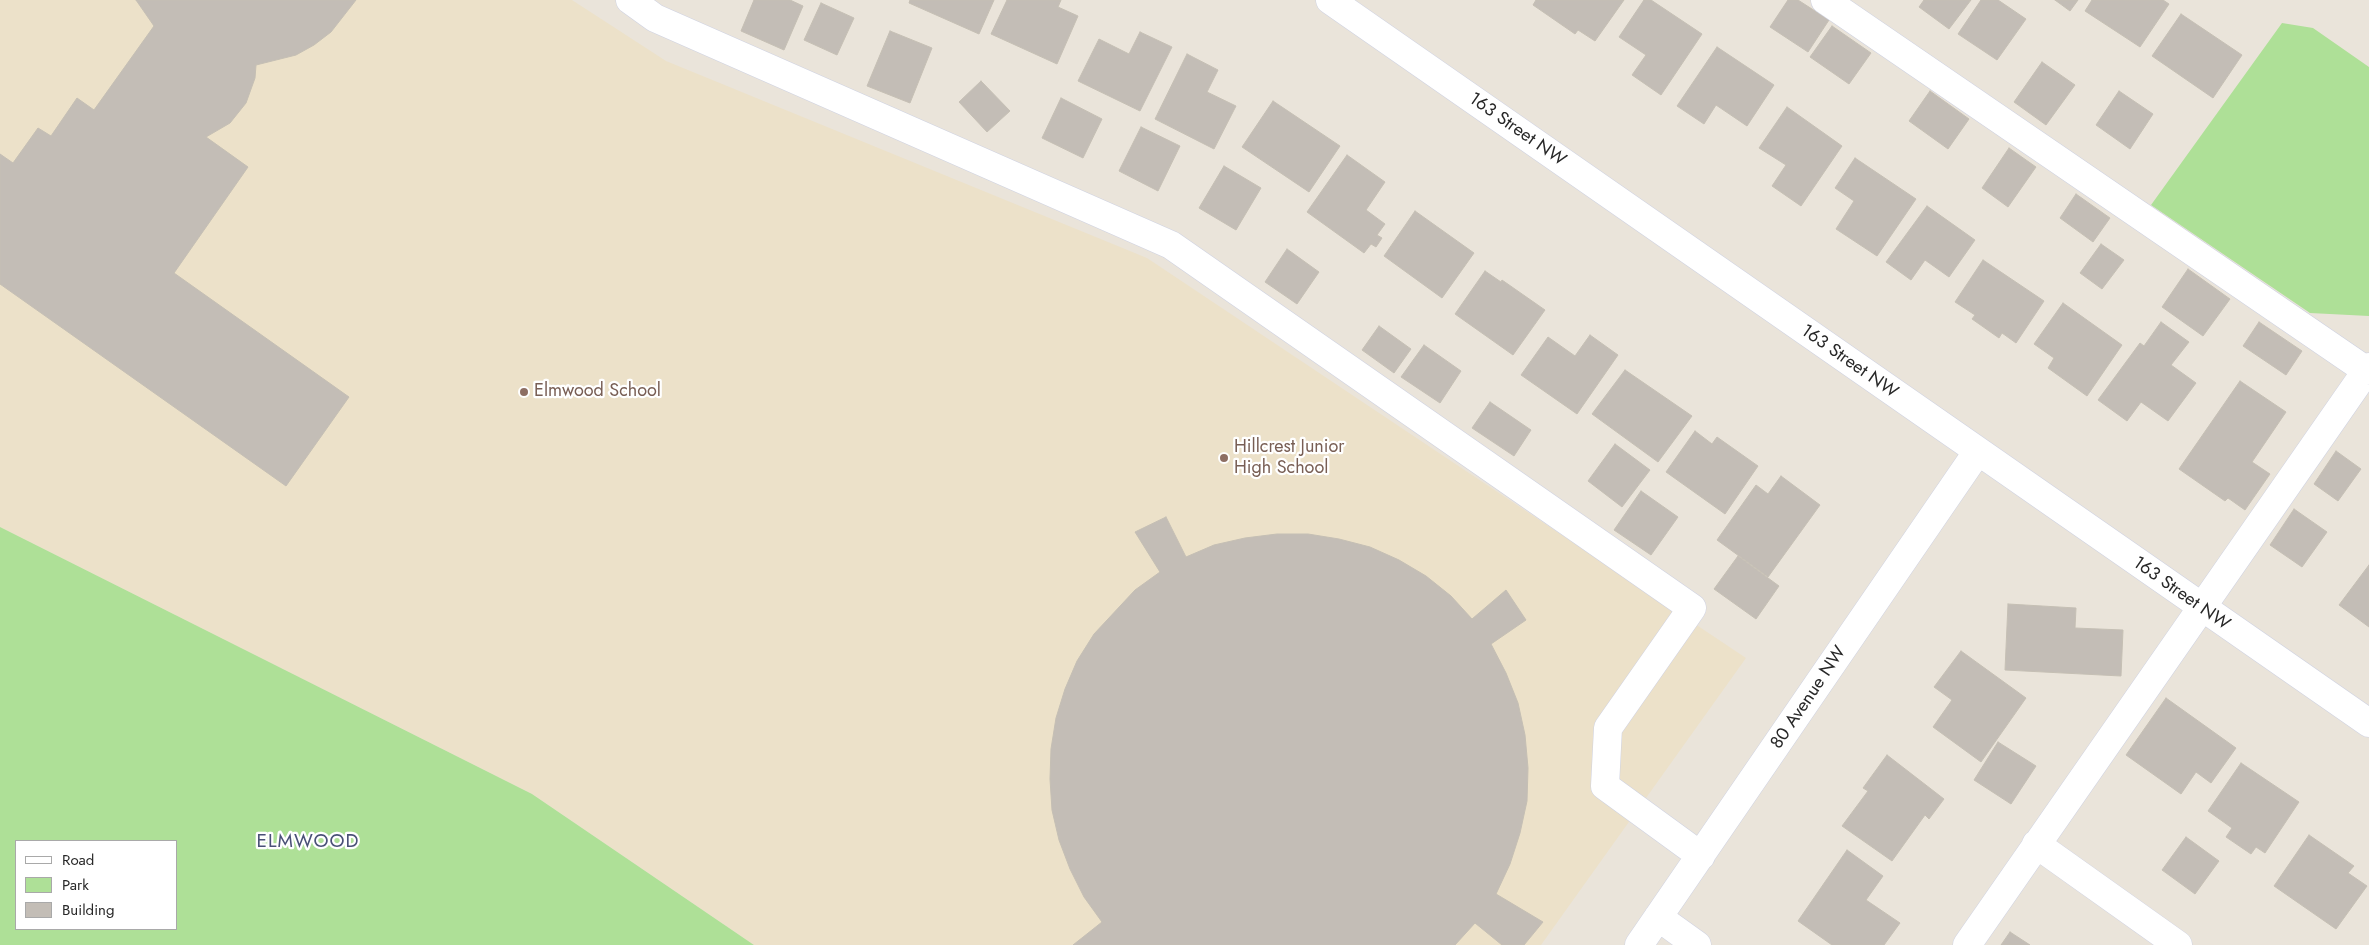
<!DOCTYPE html>
<style>
body{margin:0}
#map{position:relative;width:2369px;height:945px;overflow:hidden;background:#eae4da;font-family:Jost,sans-serif}
canvas{display:block}
.legend{position:absolute;left:15px;top:840px;width:162px;height:90px;box-sizing:border-box;background:#fff;border:1px solid #a9a9a9;margin:0;padding:6px 9px;list-style:none;font-size:15px;color:#282828}
.legend li{display:flex;align-items:center;gap:10px;height:25px}
.legend b{width:25px;border:1px solid #a9a9a9}
</style>
<div id="map">
<canvas width="2369" height="945"></canvas>
<ul class="legend">
<li><b style="height:6px;background:#fff"></b>Road</li>
<li><b style="height:14px;background:#aee097"></b>Park</li>
<li><b style="height:14px;background:#c3bdb6"></b>Building</li>
</ul>
</div>
<script>
const g = document.querySelector('canvas').getContext('2d');
g.lineJoin = 'round';
function fillPath(path, color) {
  g.fillStyle = color;
  g.fill(path, 'evenodd');
}
function shape(rows) {
  const path = new Path2D();
  for (const r of rows) {
    path.moveTo(r[0], r[1]);
    for (let i = 2; i < r.length; i += 2) path.lineTo(r[i], r[i + 1]);
  }
  return path;
}
function strokePath(path, color, width, dash) {
  g.strokeStyle = color;
  g.lineWidth = width;
  g.lineCap = dash ? 'butt' : 'round';
  g.setLineDash(dash || []);
  g.stroke(path);
}
function write(font, color, halo, rows, align = 'center') {
  g.font = font + ' Jost,sans-serif';
  g.lineWidth = 4.5;
  g.setLineDash([]);
  g.textBaseline = 'middle';
  g.strokeStyle = halo;
  g.fillStyle = color;
  for (const [text, x, y, turn = 0] of rows) {
    g.save();
    g.translate(x, y);
    g.rotate((+turn || 0) * Math.PI / 180);
    g.textAlign = isNaN(turn) ? turn : align;
    if (halo) g.strokeText(text, 0, 0);
    g.fillText(text, 0, 0);
    g.restore();
  }
}
fillPath(shape([
 [0,0,572,0,666,61,1147,258,1746,658,1541,945,754,945,532,794,0,527]
]), '#ece1c9');
fillPath(shape([
 [2282,23,2313,28,2369,67,2369,316,2310,313,2151,205],
 [0,527,532,794,754,945,0,945],
 [16,841,176,841,176,929,16,929]
]), '#aee097');
const building = shape([
 [136,0,356,0,331,32,314,45,296,55,256,65,255,78,246,103,230,123,206,137,248,167,174,273,349,397,286,486,0,284,0,154,13,163,38,128,51,136,77,98,94,110,154,26,136,0],
 [754,0,790,0,803,6,784,50,741,31,754,0],
 [910,0,994,0,979,34,909,3,910,0],
 [1007,0,1061,0,1058,7,1078,16,1057,64,991,34,1007,0],
 [1536,0,1624,0,1595,41,1578,30,1575,34,1533,5,1536,0],
 [1644,0,1651,0,1702,34,1661,95,1632,75,1646,55,1619,37,1644,0],
 [1788,0,1798,0,1829,20,1808,52,1770,27,1788,0],
 [1924,0,1971,0,1949,29,1919,7,1924,0],
 [1981,0,1998,0,2026,19,1997,60,1958,34,1981,0],
 [2055,0,2078,0,2070,11,2055,0],
 [2092,0,2163,0,2169,4,2140,47,2085,11,2092,0],
 [821,3,854,18,837,55,804,40,821,3],
 [2181,14,2242,55,2213,98,2152,56,2181,14],
 [1832,26,1871,53,1849,84,1810,57,1832,26],
 [890,31,932,48,910,103,867,86,890,31],
 [1140,32,1172,47,1140,111,1078,81,1099,39,1129,54,1140,32],
 [1717,47,1774,85,1747,126,1716,105,1704,124,1677,106,1717,47],
 [1187,54,1218,70,1207,92,1236,106,1214,149,1155,119,1187,54],
 [2042,62,2075,85,2046,125,2014,102,2042,62],
 [981,81,1010,111,987,132,959,102,981,81],
 [1930,91,1969,119,1948,149,1909,121,1930,91],
 [2119,91,2153,114,2130,149,2096,125,2119,91],
 [1061,98,1102,119,1083,158,1042,138,1061,98],
 [1273,101,1340,146,1309,192,1242,147,1273,101],
 [1787,107,1842,146,1801,206,1772,186,1786,165,1759,148,1787,107],
 [1141,127,1180,146,1158,191,1119,171,1141,127],
 [2009,148,2036,167,2008,207,1982,188,2009,148],
 [1347,155,1385,182,1366,210,1385,224,1377,235,1382,238,1376,247,1371,244,1364,253,1307,212,1347,155],
 [1855,158,1916,199,1877,256,1836,229,1854,201,1835,188,1855,158],
 [1224,166,1261,188,1236,230,1199,208,1224,166],
 [2076,194,2110,218,2093,242,2060,218,2076,194],
 [1927,206,1975,240,1949,277,1925,260,1911,280,1886,262,1927,206],
 [1415,211,1474,253,1442,298,1384,256,1415,211],
 [2101,244,2124,260,2102,289,2080,273,2101,244],
 [1287,249,1319,272,1297,304,1265,282,1287,249],
 [1983,260,2044,301,2016,343,2002,333,1999,338,1972,319,1975,315,1955,302,1983,260],
 [2188,269,2230,299,2203,336,2162,307,2188,269],
 [1485,271,1501,282,1502,280,1545,310,1513,355,1455,314,1485,271],
 [2063,303,2122,345,2087,396,2048,368,2054,358,2034,344,2063,303],
 [2161,322,2189,342,2171,365,2196,383,2168,421,2141,402,2127,421,2098,400,2140,343,2144,346,2161,322],
 [2259,322,2302,351,2286,375,2243,346,2259,322],
 [1379,326,1411,349,1394,373,1362,350,1379,326],
 [1590,335,1618,355,1577,414,1521,375,1548,337,1575,356,1590,335],
 [1424,345,1461,371,1440,403,1401,377,1424,345],
 [1625,370,1692,416,1658,462,1592,414,1625,370],
 [2240,381,2286,412,2252,462,2270,474,2245,510,2228,498,2225,501,2179,469,2240,381],
 [1490,402,1531,430,1514,456,1472,428,1490,402],
 [1695,431,1712,444,1717,437,1758,466,1725,514,1666,472,1695,431],
 [1615,444,1650,470,1622,507,1588,481,1615,444],
 [2336,451,2361,469,2338,501,2314,484,2336,451],
 [1781,476,1820,505,1768,577,1717,540,1756,485,1768,494,1781,476],
 [1641,491,1678,517,1651,555,1614,530,1641,491],
 [2294,509,2327,532,2302,567,2270,545,2294,509],
 [1166,517,1186,557,1214,545,1245,538,1277,534,1308,534,1339,539,1370,547,1399,560,1426,576,1451,596,1472,619,1506,590,1526,620,1491,644,1506,673,1518,703,1525,735,1528,768,1527,801,1520,833,1510,864,1496,894,1543,922,1524,945,1502,945,1475,923,1455,945,1073,945,1102,922,1084,897,1070,869,1059,840,1052,810,1050,779,1051,749,1056,718,1065,689,1077,661,1094,634,1135,590,1160,572,1135,532,1166,517],
 [1738,556,1779,586,1756,619,1714,589,1738,556],
 [2369,565,2369,627,2339,605,2369,565],
 [2008,604,2076,608,2075,628,2123,630,2121,676,2005,670,2008,604],
 [1961,651,2026,698,1981,762,1933,727,1952,700,1934,687,1961,651],
 [2166,698,2236,748,2211,783,2196,772,2181,794,2126,755,2166,698],
 [1998,742,2036,766,2011,804,1974,780,1998,742],
 [1887,755,1944,799,1929,819,1925,815,1892,861,1842,826,1868,791,1863,788,1887,755],
 [2241,763,2299,802,2265,853,2256,847,2251,854,2226,837,2232,828,2208,811,2241,763],
 [2309,835,2354,866,2348,873,2367,886,2336,929,2274,886,2309,835],
 [2186,837,2219,861,2195,894,2162,870,2186,837],
 [1847,850,1883,876,1866,900,1900,923,1884,945,1832,945,1798,921,1847,850],
 [2010,932,2030,945,2001,945,2010,932]
]);
fillPath(building, '#c3bdb6');
strokePath(building, '#c5bfb4', 1);
const minor = shape([
 [630,0,655,18,1171,245,1692,608,1608,728,1605,786,1701,856],
 [1330,0,2369,723],
 [1825,0,2367,371],
 [2036,844,2178,945],
 [1658,917,1697,945],
 [1639,945,1978,451],
 [1967,945,2369,367]
]);
strokePath(minor, '#cfd2e1', 29);
strokePath(minor, '#fff', 28);
for (const [x, y, r, color] of [
 [524,392,5,"#8d6e63"],
 [1224,458,5,"#8d6e63"]
]) {
  const dot = new Path2D();
  dot.arc(x, y, r, 0, 2 * Math.PI);
  g.fillStyle = color;
  g.fill(dot);
  strokePath(dot, '#fff', 2);
}
write('18px', '#282828', '#fff', [
 ["163 Street NW",1517,130,35],
 ["163 Street NW",1849,362,35],
 ["163 Street NW",2181,594,35],
 ["80 Avenue NW",1809,698,-56]
]);
write('18px', '#785e54', '#fff', [
 ["Elmwood School",534,392],
 ["Hillcrest Junior",1234,448],
 ["High School",1234,469]
], 'left');
g.letterSpacing = '1px';
write('19px', '#4a5177', '#fff', [
 ["ELMWOOD",308,842]
]);
g.letterSpacing = '0px';
</script>
